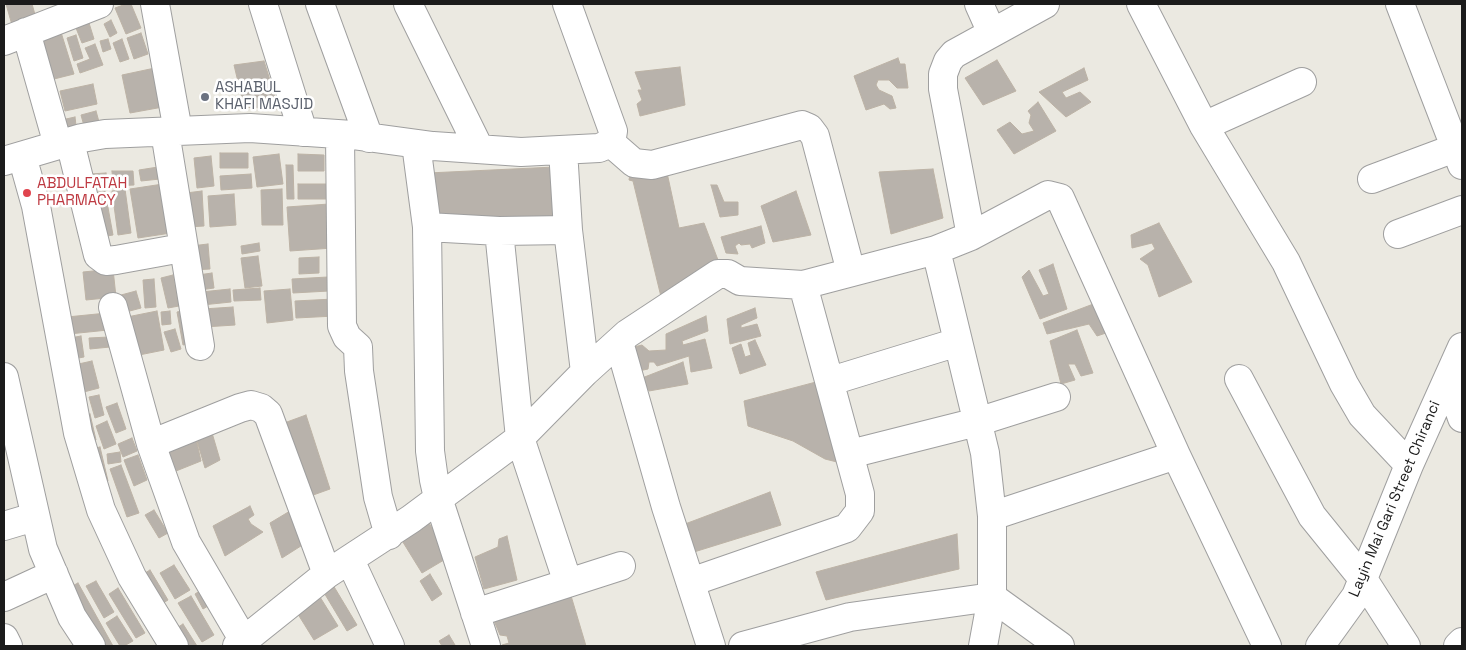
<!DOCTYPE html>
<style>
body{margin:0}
#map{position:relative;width:1466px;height:650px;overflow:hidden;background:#ebe9e1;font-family:"Space Grotesk",sans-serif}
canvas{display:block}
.frame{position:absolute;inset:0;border:5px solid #1b1b1b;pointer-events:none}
</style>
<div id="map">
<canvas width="1466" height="650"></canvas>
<div class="frame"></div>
</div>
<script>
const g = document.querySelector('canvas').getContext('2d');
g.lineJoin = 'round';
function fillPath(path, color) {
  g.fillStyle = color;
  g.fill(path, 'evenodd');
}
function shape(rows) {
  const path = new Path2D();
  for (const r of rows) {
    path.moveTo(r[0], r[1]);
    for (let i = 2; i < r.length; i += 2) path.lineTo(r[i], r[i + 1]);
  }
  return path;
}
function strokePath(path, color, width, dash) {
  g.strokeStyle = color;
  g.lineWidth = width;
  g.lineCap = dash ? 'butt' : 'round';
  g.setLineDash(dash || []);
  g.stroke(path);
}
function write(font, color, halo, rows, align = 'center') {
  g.font = font + ' "Space Grotesk",sans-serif';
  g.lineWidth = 5;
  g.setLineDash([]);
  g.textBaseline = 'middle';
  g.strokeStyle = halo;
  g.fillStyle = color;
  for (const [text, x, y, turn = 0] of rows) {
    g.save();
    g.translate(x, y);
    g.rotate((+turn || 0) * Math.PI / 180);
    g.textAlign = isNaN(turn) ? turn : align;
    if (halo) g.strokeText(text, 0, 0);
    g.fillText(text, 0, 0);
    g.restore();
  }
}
const building = shape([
 [6,4,32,4,38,25,14,32,6,4],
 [126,4,131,4,141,28,126,34,115,8,126,4],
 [111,20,117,33,110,37,104,24,111,20],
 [89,23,94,39,82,43,76,28,89,23],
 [60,29,74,74,54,79,40,35,60,29],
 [141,33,148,54,134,59,127,38,141,33],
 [76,35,83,58,74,61,67,38,76,35],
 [108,39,111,49,103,52,100,41,108,39],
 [122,39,129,59,120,62,113,43,122,39],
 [95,44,103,65,80,73,77,64,90,59,85,48,95,44],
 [898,58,900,64,905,64,908,88,897,88,889,80,878,80,876,85,879,90,892,96,896,108,890,109,884,104,866,110,854,76,898,58],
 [997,60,1016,91,983,105,965,78,997,60],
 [264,61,279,109,244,107,234,65,264,61],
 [680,67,685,105,640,116,637,104,642,100,638,90,642,90,635,72,680,67],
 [155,68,163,107,130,113,122,75,155,68],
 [1084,68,1088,80,1062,92,1066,98,1080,92,1091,102,1066,117,1039,92,1084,68],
 [93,84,97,104,65,111,60,91,93,84],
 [1038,102,1056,131,1014,154,997,130,1010,122,1022,134,1034,131,1029,123,1031,115,1028,111,1038,102],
 [96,111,101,129,86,133,81,115,96,111],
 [75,117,77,134,68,135,66,119,75,117],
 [220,153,248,153,248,168,220,168,220,153],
 [279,154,283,184,257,187,253,157,279,154],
 [298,154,324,155,324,171,298,171,298,154],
 [211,156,214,186,197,188,194,158,211,156],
 [286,165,293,165,294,199,287,199,286,165],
 [158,167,160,179,141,181,139,170,158,167],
 [555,167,559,218,432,220,428,173,555,167],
 [666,168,679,228,704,223,721,268,663,305,633,181,629,180,630,174,666,168],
 [933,169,943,218,891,234,879,172,933,169],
 [112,171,133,171,134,185,113,186,112,171],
 [106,173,107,183,91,184,90,174,106,173],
 [251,174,252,188,221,190,220,176,251,174],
 [163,184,171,233,138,238,130,189,163,184],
 [298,184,327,184,328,199,298,199,298,184],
 [711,185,717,185,724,202,738,202,738,215,720,217,711,185],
 [125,189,131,233,118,235,112,191,125,189],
 [282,189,283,225,262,225,261,190,282,189],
 [105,191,113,235,101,237,93,193,105,191],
 [202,191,204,226,188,227,186,193,202,191],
 [796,191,811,235,773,242,761,206,796,191],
 [234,194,236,225,210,227,208,196,234,194],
 [329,204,333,248,290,251,287,207,329,204],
 [1159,223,1192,282,1159,297,1148,265,1140,259,1155,249,1152,243,1132,248,1131,235,1159,223],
 [761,226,765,243,752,248,750,244,741,245,739,243,735,246,738,254,726,253,721,237,761,226],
 [259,243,260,251,242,254,241,246,259,243],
 [208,244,210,269,193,270,191,246,208,244],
 [258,256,262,286,245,288,241,258,258,256],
 [319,257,319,273,299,274,299,258,319,257],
 [1053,264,1067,309,1040,319,1022,277,1029,270,1043,296,1049,294,1039,270,1053,264],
 [113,269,116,297,86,300,83,272,113,269],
 [212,273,214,288,200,290,198,275,212,273],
 [173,275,179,306,168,308,161,278,173,275],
 [328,277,329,291,293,293,292,279,328,277],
 [154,279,156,307,145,308,143,280,154,279],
 [260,288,261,300,234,301,233,290,260,288],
 [230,289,231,302,202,305,201,292,230,289],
 [290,289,293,320,267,323,264,291,290,289],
 [136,291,141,308,126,312,121,295,136,291],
 [334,299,335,316,296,318,295,301,334,299],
 [1096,303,1106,333,1097,336,1089,324,1047,334,1043,323,1096,303],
 [233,307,235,325,204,327,203,309,233,307],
 [755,308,757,318,741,325,741,328,757,324,761,336,730,344,727,319,755,308],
 [187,310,194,343,183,345,177,312,187,310],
 [157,311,164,350,134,356,127,317,157,311],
 [170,311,171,324,162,325,161,312,170,311],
 [107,313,108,330,69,334,67,317,107,313],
 [706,316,708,331,682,341,683,345,705,339,712,368,691,372,689,356,657,366,654,362,649,362,648,369,634,372,630,348,642,345,649,351,666,350,666,334,706,316],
 [175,329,181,349,171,352,164,332,175,329],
 [1077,330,1093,373,1081,376,1075,364,1068,364,1075,380,1061,384,1050,341,1077,330],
 [81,336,84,357,73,359,70,338,81,336],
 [109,337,110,347,90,349,89,338,109,337],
 [755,340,766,365,740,374,732,348,741,344,745,357,751,355,748,343,755,340],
 [92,361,99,388,80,393,74,365,92,361],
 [683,362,688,384,649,391,642,378,683,362],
 [816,382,837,462,825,459,793,441,748,426,744,401,816,382],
 [99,395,104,415,95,418,89,397,99,395],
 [117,403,126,429,116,433,106,407,117,403],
 [90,414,96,440,88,441,82,416,90,414],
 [306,415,330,489,302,499,276,426,306,415],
 [107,421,116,444,104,449,96,426,107,421],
 [210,426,220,460,205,468,195,434,210,426],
 [195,434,201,461,171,473,164,447,195,434],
 [132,438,137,451,123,457,118,444,132,438],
 [100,447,108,481,101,483,92,449,100,447],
 [120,452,121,462,108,464,107,454,120,452],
 [138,455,147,480,134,486,124,460,138,455],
 [121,465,139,513,127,517,110,469,121,465],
 [770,492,781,525,694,552,685,524,770,492],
 [250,506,254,515,248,519,251,524,263,532,225,556,213,526,250,506],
 [154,510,168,533,159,538,145,515,154,510],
 [290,511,304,544,282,558,270,523,290,511],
 [429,523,449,557,422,573,401,539,429,523],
 [957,534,959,569,826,600,816,572,957,534],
 [507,536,517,580,484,589,475,557,498,547,499,539,507,536],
 [174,565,190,590,175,599,160,573,174,565],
 [150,570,168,600,155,608,137,578,150,570],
 [430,574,442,594,432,601,420,581,430,574],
 [96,581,114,612,104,618,86,586,96,581],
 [78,583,113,646,93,646,63,591,78,583],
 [209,585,218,600,203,609,195,594,209,585],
 [333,585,357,625,347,631,323,591,333,585],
 [118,588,145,633,136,638,109,594,118,588],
 [569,589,586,646,503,646,502,645,509,643,507,636,500,635,492,616,569,589],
 [191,596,214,635,202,642,178,603,191,596],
 [320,597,338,626,314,640,296,611,320,597],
 [117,616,133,641,124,646,120,646,106,623,117,616],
 [183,624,197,646,177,646,169,633,183,624],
 [449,635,455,645,442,646,439,641,449,635]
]);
fillPath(building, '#b8b2ab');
strokePath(building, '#bcb2a5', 1);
const street = shape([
 [155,4,178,131],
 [263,4,303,132],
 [320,4,369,138],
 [408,4,479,148],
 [567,4,613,131,611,143],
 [979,4,992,33],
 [1141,4,1204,126,1286,262,1344,384,1362,415,1409,465],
 [1400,4,1462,165],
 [26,32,58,145],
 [4,41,99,4],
 [1204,126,1302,82],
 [165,132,200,346],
 [340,135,342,326,347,337,358,347,359,371,378,497,389,535],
 [70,142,98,255,106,261,116,260,182,248],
 [611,143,634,163,652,165,802,125,809,128,815,136,851,272],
 [416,144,427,227,430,451,434,480,438,498,486,646],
 [563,150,568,230,585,372],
 [22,156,36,206,78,433,101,510,132,577,174,646],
 [4,161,82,138,105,134,250,128,352,135,433,146,521,152,599,148,611,143],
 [1372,179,1455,148],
 [427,227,499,231,568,230],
 [499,231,520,438,568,583],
 [1398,234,1462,210],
 [971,236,943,89,943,74,948,61,954,54,1045,4],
 [936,250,985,453,992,516],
 [113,307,151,444,186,542,244,641],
 [619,342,666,507,711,646],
 [4,377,43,549,72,617,91,646],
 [1448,378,1462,418],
 [1239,379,1312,516,1363,579,1406,646],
 [831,381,958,342],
 [151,444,240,408,251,405,261,408,268,414,327,574],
 [850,454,977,422,1056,397],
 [4,526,34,517],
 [350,560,390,646],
 [691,582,847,528,860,511,860,494,803,285],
 [4,597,54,574],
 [475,613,621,566],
 [4,638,8,646],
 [237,646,327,574,411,519,520,438,585,372,627,334,718,274,728,274,740,281,803,285,936,250,971,236,1048,195,1060,198,1176,455],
 [743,646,850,617,992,597,1060,646],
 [983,646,992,597,992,516,1176,455,1267,646],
 [1320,646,1356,596,1409,465,1462,347],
 [1458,646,1462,642]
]);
strokePath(street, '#9f9f9f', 30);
strokePath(street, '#fff', 28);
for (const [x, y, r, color] of [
 [205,97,5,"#6b7280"],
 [27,193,5,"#e0444e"]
]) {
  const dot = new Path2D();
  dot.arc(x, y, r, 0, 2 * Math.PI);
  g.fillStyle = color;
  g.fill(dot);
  strokePath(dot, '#fff', 2);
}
write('15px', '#5b616d', '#fff', [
 ["ASHABUL",215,88],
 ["KHAFI MASJID",215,105]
], 'left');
write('15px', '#be3a42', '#fff', [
 ["ABDULFATAH",37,184],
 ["PHARMACY",37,201]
], 'left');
write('15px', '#1b1b1b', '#fff', [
 ["Layin Mai Gari Street Chiranci",1395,499,-67]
]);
</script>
